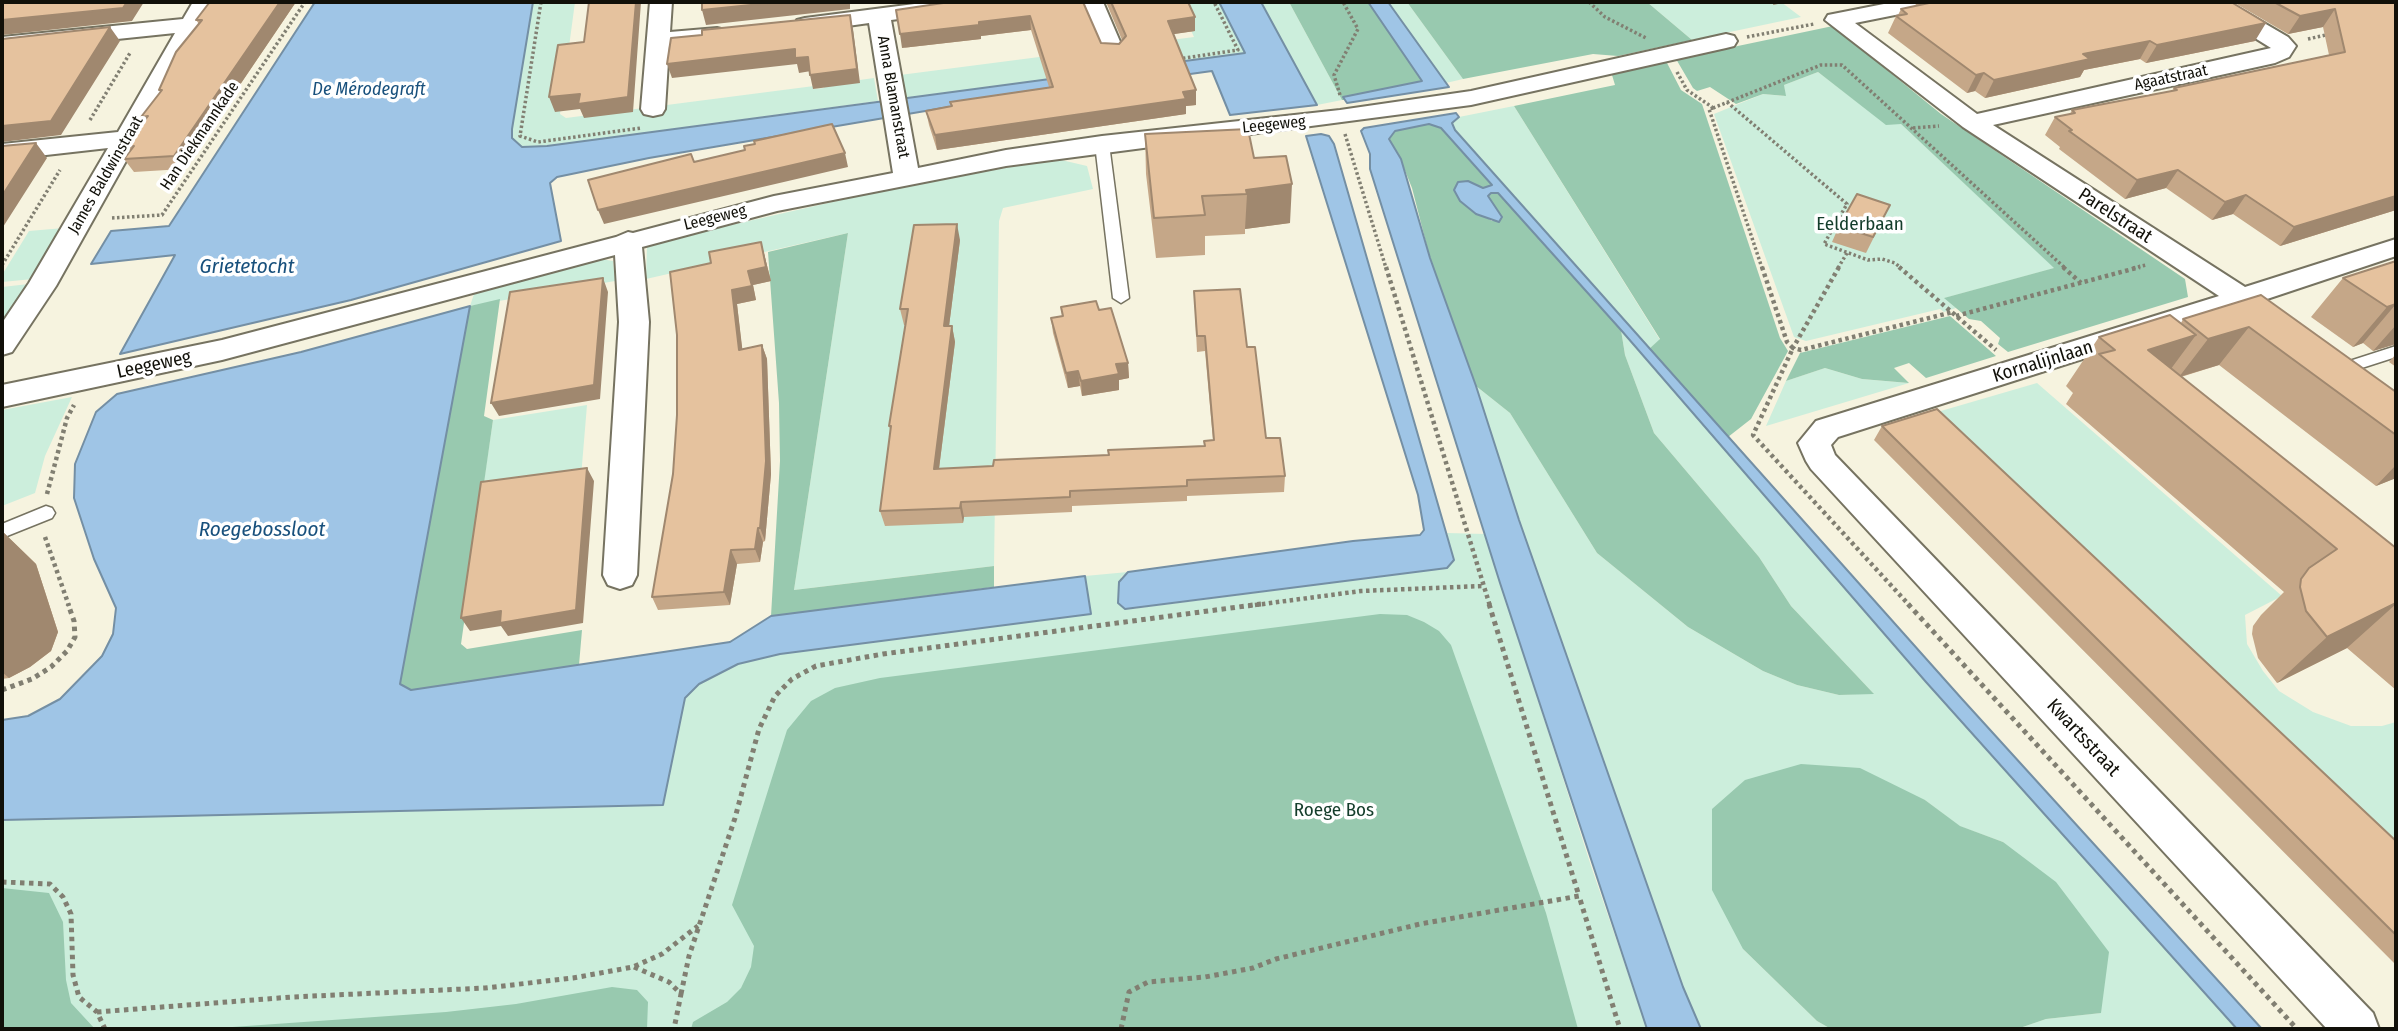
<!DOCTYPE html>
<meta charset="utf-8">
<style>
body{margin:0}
#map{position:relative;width:2398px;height:1031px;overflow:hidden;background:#f6f3df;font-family:"Fira Sans Condensed",sans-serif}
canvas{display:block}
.frame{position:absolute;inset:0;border:4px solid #111009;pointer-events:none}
</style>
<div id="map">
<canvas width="2398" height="1031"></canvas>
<div class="frame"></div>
</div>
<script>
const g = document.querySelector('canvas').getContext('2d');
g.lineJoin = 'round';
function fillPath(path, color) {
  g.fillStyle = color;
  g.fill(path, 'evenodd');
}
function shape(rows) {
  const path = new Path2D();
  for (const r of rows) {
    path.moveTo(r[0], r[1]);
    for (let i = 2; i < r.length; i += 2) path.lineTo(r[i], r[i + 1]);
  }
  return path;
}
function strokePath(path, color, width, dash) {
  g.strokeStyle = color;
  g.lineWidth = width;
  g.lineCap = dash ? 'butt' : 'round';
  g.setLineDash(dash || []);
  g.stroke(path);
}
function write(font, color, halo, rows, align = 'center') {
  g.font = font + ' "Fira Sans Condensed",sans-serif';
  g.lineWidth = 7;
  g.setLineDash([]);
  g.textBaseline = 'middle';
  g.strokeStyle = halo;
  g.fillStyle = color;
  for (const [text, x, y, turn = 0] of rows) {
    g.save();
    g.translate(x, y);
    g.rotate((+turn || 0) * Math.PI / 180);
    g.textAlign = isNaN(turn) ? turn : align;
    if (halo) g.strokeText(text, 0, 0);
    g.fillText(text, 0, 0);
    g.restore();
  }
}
fillPath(shape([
 [533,2,575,2,560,114,566,118,814,86,814,89,824,88,824,85,874,78,878,101,547,146,522,147,512,138,512,129],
 [1178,2,1219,2,1245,53,904,98,900,75,1194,37],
 [1261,2,1289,2,1342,100,1317,105],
 [1388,2,1407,2,1463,79,1446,83],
 [1647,2,1781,2,1801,17,1692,40],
 [1818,72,1886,124,1901,124,2055,268,1945,298,1956,308,1944,312,1940,309,1806,341,1794,337,1714,114,1763,94,1785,96,1784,85],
 [1514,106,1660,340,1649,349,1453,127,1453,121,1459,117],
 [1057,159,1087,166,1093,189,1003,208,999,221,994,566,794,590,848,233,646,279,647,244,912,184],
 [64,228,33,279,2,282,2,275,29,231],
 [595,258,613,261,615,281,470,306,474,294],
 [29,284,2,329,2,287],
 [1621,330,1926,682,2237,1029,2017,1029,2046,1019,2100,1013,2003,842,1959,826,1925,800,1743,949,1817,1021,1831,1029,1701,1029,1683,987,1519,520,1476,386,1510,413,1597,553,1688,627,1763,671,1797,685,1839,695,1873,693,1791,606,1759,557,1654,433,1625,355],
 [1825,368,1862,379,1909,383,1766,426,1786,381],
 [2037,383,2282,596,2245,615,2247,644,2263,671,2279,691,2313,712,2351,726,2382,726,2396,722,2396,863,1934,413],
 [72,397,45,456,35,493,2,506,2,410],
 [587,405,581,477,482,494,493,420],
 [1447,533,1485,534,1591,866,1647,1029,2,1029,2,820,662,805,685,698,699,684,738,664,780,654,1091,614,1085,576,1128,572,1121,577,1125,609,1131,609,1408,573,1454,560]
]), '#cceedc');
fillPath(shape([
 [1289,2,1368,2,1422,81,1344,97,1345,100,1342,100],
 [1407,2,1647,2,1692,40,1618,56,1593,54,1463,79],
 [1833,26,1941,114,2185,279,2188,297,2008,352,1998,344,2000,338,1981,321,1969,319,1944,298,2054,268,1901,124,1886,125,1818,72,1784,85,1786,96,1763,94,1736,104,1710,87,1697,91,1693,88,1676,59],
 [1666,61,1681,90,1702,104,1780,338,1788,351,1751,419,1728,437,1649,349,1660,339,1514,106,1615,85,1612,75],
 [1429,124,1441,128,1492,185,1483,188,1468,181,1460,201,1492,221,1502,217,1488,197,1491,193,1498,193,1621,330,1625,355,1654,433,1759,557,1791,606,1874,694,1839,695,1797,685,1763,671,1688,627,1597,553,1510,413,1476,386,1430,258,1412,188,1398,153,1389,139,1395,131],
 [848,233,794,590,994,566,994,587,771,616,780,461,779,403,768,252],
 [500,299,484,416,493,420,461,644,467,649,582,630,579,665,412,690,400,684,470,306],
 [1950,316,1996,356,1926,378,1909,363,1894,368,1909,383,1862,379,1825,368,1786,381,1800,353],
 [1380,614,1407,615,1424,622,1439,631,1451,645,1546,913,1578,1029,691,1029,693,1022,727,1002,741,988,751,967,754,946,732,905,787,730,811,701,835,688,880,678],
 [1801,764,1860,768,1925,800,1960,826,2003,842,2056,882,2109,952,2101,1013,2046,1019,2017,1029,1831,1029,1817,1021,1743,949,1712,890,1712,809,1745,780],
 [2,888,49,893,63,922,66,980,71,1003,95,1029,2,1029],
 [612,987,637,990,648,1002,647,1029,204,1029,446,1012,516,1004]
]), '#98c9af');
const water = shape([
 [315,2,533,2,512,129,512,138,522,147,547,146,1245,53,1219,2,1261,2,1317,105,1230,115,1212,71,943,108,649,158,557,177,550,183,561,241,351,300,120,354,175,255,91,264,111,231,169,226,315,2],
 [1368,2,1388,2,1449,87,1347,103,1343,97,1422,81,1368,2],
 [1456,113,1459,117,1452,123,1455,130,1962,699,2262,1029,2237,1029,1926,682,1621,330,1498,193,1491,193,1488,196,1502,217,1499,222,1476,214,1460,201,1454,190,1458,182,1468,181,1483,188,1492,185,1441,128,1429,124,1395,131,1389,139,1401,159,1430,258,1476,386,1519,520,1683,987,1701,1029,1647,1029,1500,583,1370,169,1370,154,1361,131,1364,128,1456,113],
 [1321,134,1329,136,1334,144,1454,560,1447,568,1125,609,1118,603,1119,582,1128,572,1353,541,1420,535,1424,530,1418,495,1306,136,1321,134],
 [470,306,400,684,411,690,730,642,771,616,1085,576,1091,614,780,654,738,664,699,684,685,698,663,805,2,820,2,720,28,716,60,699,102,656,113,634,116,608,94,559,74,498,75,464,96,412,117,394,301,352,470,306]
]);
fillPath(water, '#9fc5e6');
strokePath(water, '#748fa4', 2);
const lane = shape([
 [1102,140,1109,144,1129,298,1121,303,1113,298,1095,144,1102,140],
 [2396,346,2396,357,2340,375,2332,370,2334,366,2396,346],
 [46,506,52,508,55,513,52,518,2,538,2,524,46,506]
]);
const street = shape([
 [193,2,215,2,56,286,12,352,2,355,2,323,29,283,108,148,2,160,2,144,118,132,175,33,2,51,2,37,183,19,193,2],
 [650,2,672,2,670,32,717,28,725,30,728,35,725,40,717,42,669,46,665,109,662,114,653,116,644,114,641,109,650,2],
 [930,2,990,2,987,7,979,9,891,20,918,168,1006,150,1102,136,1340,110,1471,91,1726,34,1734,36,1737,41,1734,46,1726,48,1471,105,1006,166,777,211,642,247,649,322,637,575,632,585,620,589,608,585,603,575,619,322,615,255,222,360,2,407,2,385,222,340,616,237,628,232,633,233,774,196,893,173,869,23,805,32,797,30,794,25,797,20,805,18,930,2],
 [1081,2,1103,2,1124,51,1120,56,1104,56,1081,2],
 [1894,2,1938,2,1935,7,1855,23,1977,114,2271,48,2205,7,2202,2,2228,2,2288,37,2296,46,2289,57,2275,63,1993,125,2245,287,2396,239,2396,256,2264,300,2267,305,2263,312,2253,314,2239,309,1838,437,1831,445,1835,455,2373,1013,2379,1029,2327,1029,1811,469,1806,461,1798,443,1816,421,2219,296,1963,127,1825,20,1828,15,1894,2]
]);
strokePath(lane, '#767361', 3);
strokePath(street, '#767361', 4);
strokePath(shape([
 [541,2,520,136,538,142,641,128],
 [1589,2,1605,17,1646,38],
 [1747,37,1814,24],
 [2308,39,2330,34],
 [1178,59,1238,50,1214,2],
 [1677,72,1687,90,1712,107],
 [1340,95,1334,75,1358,29,1343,2],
 [1727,102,1847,204,1824,244,1868,260,1882,259,1895,263,1901,268],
 [1713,108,1709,109,1762,268],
 [1713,108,1821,65,1842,65,2065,268],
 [90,120,130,53],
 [1913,128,1939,126],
 [1345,134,1386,268],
 [112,218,162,215,305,2],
 [2,265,60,170],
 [1838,268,1847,253],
 [2133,268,2146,265]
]), '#817f72', 3.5, [2.5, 2.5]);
strokePath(shape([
 [1386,267,1490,606],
 [1762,267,1787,342,1793,348,1753,435,1910,606],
 [1839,267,1793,348,1801,350,1953,312],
 [1899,267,1996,350],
 [2063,267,2081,283],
 [1956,316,2140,267],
 [47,494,67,418,74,405],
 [45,537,69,606],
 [1248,606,1361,591,1482,586]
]), '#817f72', 4.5, [3.5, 3.5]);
strokePath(shape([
 [1489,604,1579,896],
 [1908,604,2297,1029],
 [2,690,32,679,51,667,67,651,75,637,74,621,68,604],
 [2,882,50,884,63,897,71,914,73,975,79,997,97,1012,105,1029],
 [634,967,669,982,681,994,674,1029],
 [681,994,689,956,735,818,759,729,775,696,792,679,816,666,883,654,1261,604],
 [97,1012,292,997,485,988,573,978,633,967,662,954,698,926],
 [1121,1029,1129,992,1148,982,1205,977,1253,968,1276,959,1420,924,1579,896,1620,1029]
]), '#817f72', 5, [4.5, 4.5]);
fillPath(lane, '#fff');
fillPath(street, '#fff');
fillPath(shape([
 [207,2,296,2,183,169,134,172,124,159,128,154,124,147,144,122,141,117,160,92,159,90,199,24,196,20,207,6],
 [1083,2,1101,43,1119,44,1122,40,1106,2,1188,2,1195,17,1195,31,1173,34,1196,105,1186,106,1186,114,937,150,929,125,926,111,951,106,950,102,1049,87,1031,30,981,36,981,39,902,48],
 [1917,2,2231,2,2255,41,2146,63,2140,59,2084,70,2080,77,1985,98,1975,91,1967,93,1888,33,1896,16,1898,15,1901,9,1915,6],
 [2233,2,2396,2,2396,210,2280,246,2233,214,2212,220,2166,188,2125,199,2059,149,2060,147,2045,135,2055,117,2070,114,2072,110,2172,91,2174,88,2329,55,2323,27,2288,34],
 [1145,134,1254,158,1290,223,1245,229,1245,234,1205,236,1205,255,1156,258,1146,174],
 [1882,221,1866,253,1832,242,1839,226],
 [960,240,949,326,952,326,955,342,939,469,993,466,1204,446,1213,440,1205,351,1197,352,1194,291,1247,347,1266,438,1285,476,1284,492,1187,496,1187,501,1072,506,1072,512,964,517,963,523,885,526,880,511,891,432,889,426,905,325,904,325,900,309],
 [761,242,771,281,753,285,756,300,737,304,742,349,762,345,767,359,771,474,765,541,763,542,760,562,737,564,730,605,658,610,652,597,711,263],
 [2396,261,2396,344,2373,351,2363,343,2353,347,2311,317,2343,278],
 [2261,295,2396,392,2396,478,2376,486,2219,365,2181,377,2396,548,2396,690,2347,648,2277,683,2258,658,2252,634,2253,626,2261,615,2284,592,2066,404,2073,393,2066,386,2099,337,2181,323,2183,319],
 [1061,307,1099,310,1128,363,1129,378,1119,380,1119,390,1082,396,1080,386,1068,388,1053,333,1051,318,1062,316],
 [2396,354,2396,367,2389,362],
 [1882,426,2396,841,2396,965,1874,440],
 [2,531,36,564,58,632,51,651,30,667,9,678,2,679]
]), '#c5a788');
fillPath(shape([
 [127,2,144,2,132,21,2,35,2,20],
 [280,2,296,2,183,169,174,156],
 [636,2,641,2,633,112,584,118,580,109,555,112,549,97],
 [780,2,850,2,850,9,706,25,702,10],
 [894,2,915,2,895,4],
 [1774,2,1788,2,1773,5],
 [2335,9,2323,27,2288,34,2300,16],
 [850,15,853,29,860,83,813,89,810,75],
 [1030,16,1031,30,981,36,981,39,902,48,900,34,979,22],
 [1195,17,1195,31,1168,35,1168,21],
 [2266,23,2255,41,2146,63,2157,45],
 [110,27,120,41,61,135,2,142,2,126],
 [2150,41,2140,59,2084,70,2080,77,1985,98,1994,80,2083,54],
 [795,49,808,57,811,71,799,73,797,64,672,78,667,64],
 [1984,73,1975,91,1967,93,1976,75],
 [1196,90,1196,105,1186,106,1186,114,937,150,935,135],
 [36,143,47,158,3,227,2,227,2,196],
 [845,153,848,167,604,224,598,210],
 [2178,170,2166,188,2125,199,2137,180],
 [1292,184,1290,223,1245,229,1247,194,1246,190],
 [2246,195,2233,214,2212,220,2225,202],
 [2396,196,2396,210,2280,246,2294,227],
 [957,224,960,240,947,342,944,326],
 [761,242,771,281,753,285,756,300,737,304,744,363,739,350,732,290,748,271],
 [603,278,608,292,600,399,499,416,491,403],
 [2396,304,2363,343,2353,347,2387,307],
 [2396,325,2396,344,2373,351],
 [952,326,955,342,937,484,934,469],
 [2249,327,2219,365,2179,377,2208,339],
 [2196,335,2159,385,2148,350],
 [762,345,767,359,771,474,765,541,760,528],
 [1128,363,1129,378,1119,380,1119,390,1082,396,1081,381,1116,364],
 [1078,371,1080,386,1068,388,1066,373],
 [2396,465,2396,478,2376,486],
 [587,468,594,481,583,623,508,636,501,626,470,631,461,618,501,611],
 [961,502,964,517,963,523,960,508],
 [758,528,763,542,760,562,755,549],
 [2,531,36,564,58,632,51,651,30,667,9,678,2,672],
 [731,550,737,564,730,605,724,592],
 [2396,603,2396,604,2347,648,2277,683,2327,637]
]), '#a0886f');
const building = shape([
 [2,2,127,2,123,8,2,20,2,2],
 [207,2,280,2,174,156,124,159,134,146,124,147,148,116,141,117,162,90,159,90,176,52,202,20,196,20,209,3,205,3,207,2],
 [589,2,636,2,628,97,578,104,580,94,549,97,558,45,584,42,589,2],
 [702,2,780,2,702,10,702,2],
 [950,2,1083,2,1101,43,1119,44,1126,36,1111,2,1188,2,1195,17,1168,21,1196,90,1183,92,1186,99,935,135,926,111,952,106,950,102,1053,87,1030,16,979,22,979,25,900,34,896,10,950,2],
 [1927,2,2231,2,2266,23,2157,45,2150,41,2083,54,2090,59,1994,80,1984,73,1976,75,1896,16,1907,14,1901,9,1929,3,1927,2],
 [2274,2,2396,2,2396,196,2294,227,2246,195,2225,202,2178,170,2137,180,2069,131,2072,130,2055,117,2075,113,2072,110,2177,90,2174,88,2345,52,2335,9,2300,16,2274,2],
 [850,15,857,69,810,75,808,57,795,58,795,49,667,64,671,38,702,35,702,30,850,15],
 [110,27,51,121,2,126,2,39,110,27],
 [832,124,845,153,598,210,588,180,691,154,694,162,745,150,744,146,755,144,754,141,832,124],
 [1248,129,1254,158,1286,156,1292,184,1246,190,1247,194,1202,196,1205,215,1154,218,1145,134,1248,129],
 [36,143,2,196,2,146,36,143],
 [1857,194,1890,205,1873,237,1839,226,1857,194],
 [957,224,944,326,952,326,934,469,993,466,994,460,1109,455,1108,450,1205,446,1204,441,1214,440,1205,336,1197,336,1194,291,1240,289,1247,347,1255,347,1266,438,1280,438,1285,476,1187,480,1187,486,1070,491,1070,497,961,502,960,508,880,511,891,426,889,426,908,309,900,309,914,225,957,224],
 [761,242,766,267,748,271,752,286,732,290,739,350,762,345,766,461,760,528,758,528,755,549,731,550,724,592,652,597,673,474,677,415,677,335,670,272,711,263,709,252,761,242],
 [2396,261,2396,304,2387,307,2343,278,2396,261],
 [603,278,594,385,491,403,510,292,603,278],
 [2261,295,2396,392,2396,435,2249,327,2208,339,2183,319,2261,295],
 [1096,301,1099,310,1111,308,1128,363,1116,364,1119,374,1081,381,1078,371,1066,373,1051,318,1063,316,1061,307,1096,301],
 [2170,315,2196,335,2148,350,2396,548,2396,603,2327,637,2306,611,2300,587,2301,579,2309,568,2337,549,2099,354,2115,350,2099,337,2170,315],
 [1937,409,2396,841,2396,935,1882,426,1937,409],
 [587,468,576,610,500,623,501,611,461,618,481,482,587,468],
 [2,572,5,584,2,593,2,572]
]);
fillPath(building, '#e5c29e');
strokePath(building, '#a0886f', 2);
write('16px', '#111009', '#fff', [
 ["Agaatstraat",2171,78,-12],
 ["Anna Blamanstraat",893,97,80],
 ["Leegeweg",1274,125,-6],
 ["Han Diekmannkade",200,136,-56],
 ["James Baldwinstraat",106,175,-60],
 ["Leegeweg",715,218,-14]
]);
write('italic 18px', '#18507c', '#fff', [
 ["De Mérodegraft",369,90]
]);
write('19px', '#111009', '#fff', [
 ["Parelstraat",2115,216,33],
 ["Kornalijnlaan",2043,362,-17],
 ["Leegeweg",154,365,-12],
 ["Kwartsstraat",2083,738,47]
]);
write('19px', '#143d2b', '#fff', [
 ["Eelderbaan",1860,225],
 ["Roege Bos",1334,811]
]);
write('italic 21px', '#18507c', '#fff', [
 ["Grietetocht",247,267],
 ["Roegebossloot",262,530]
]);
</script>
